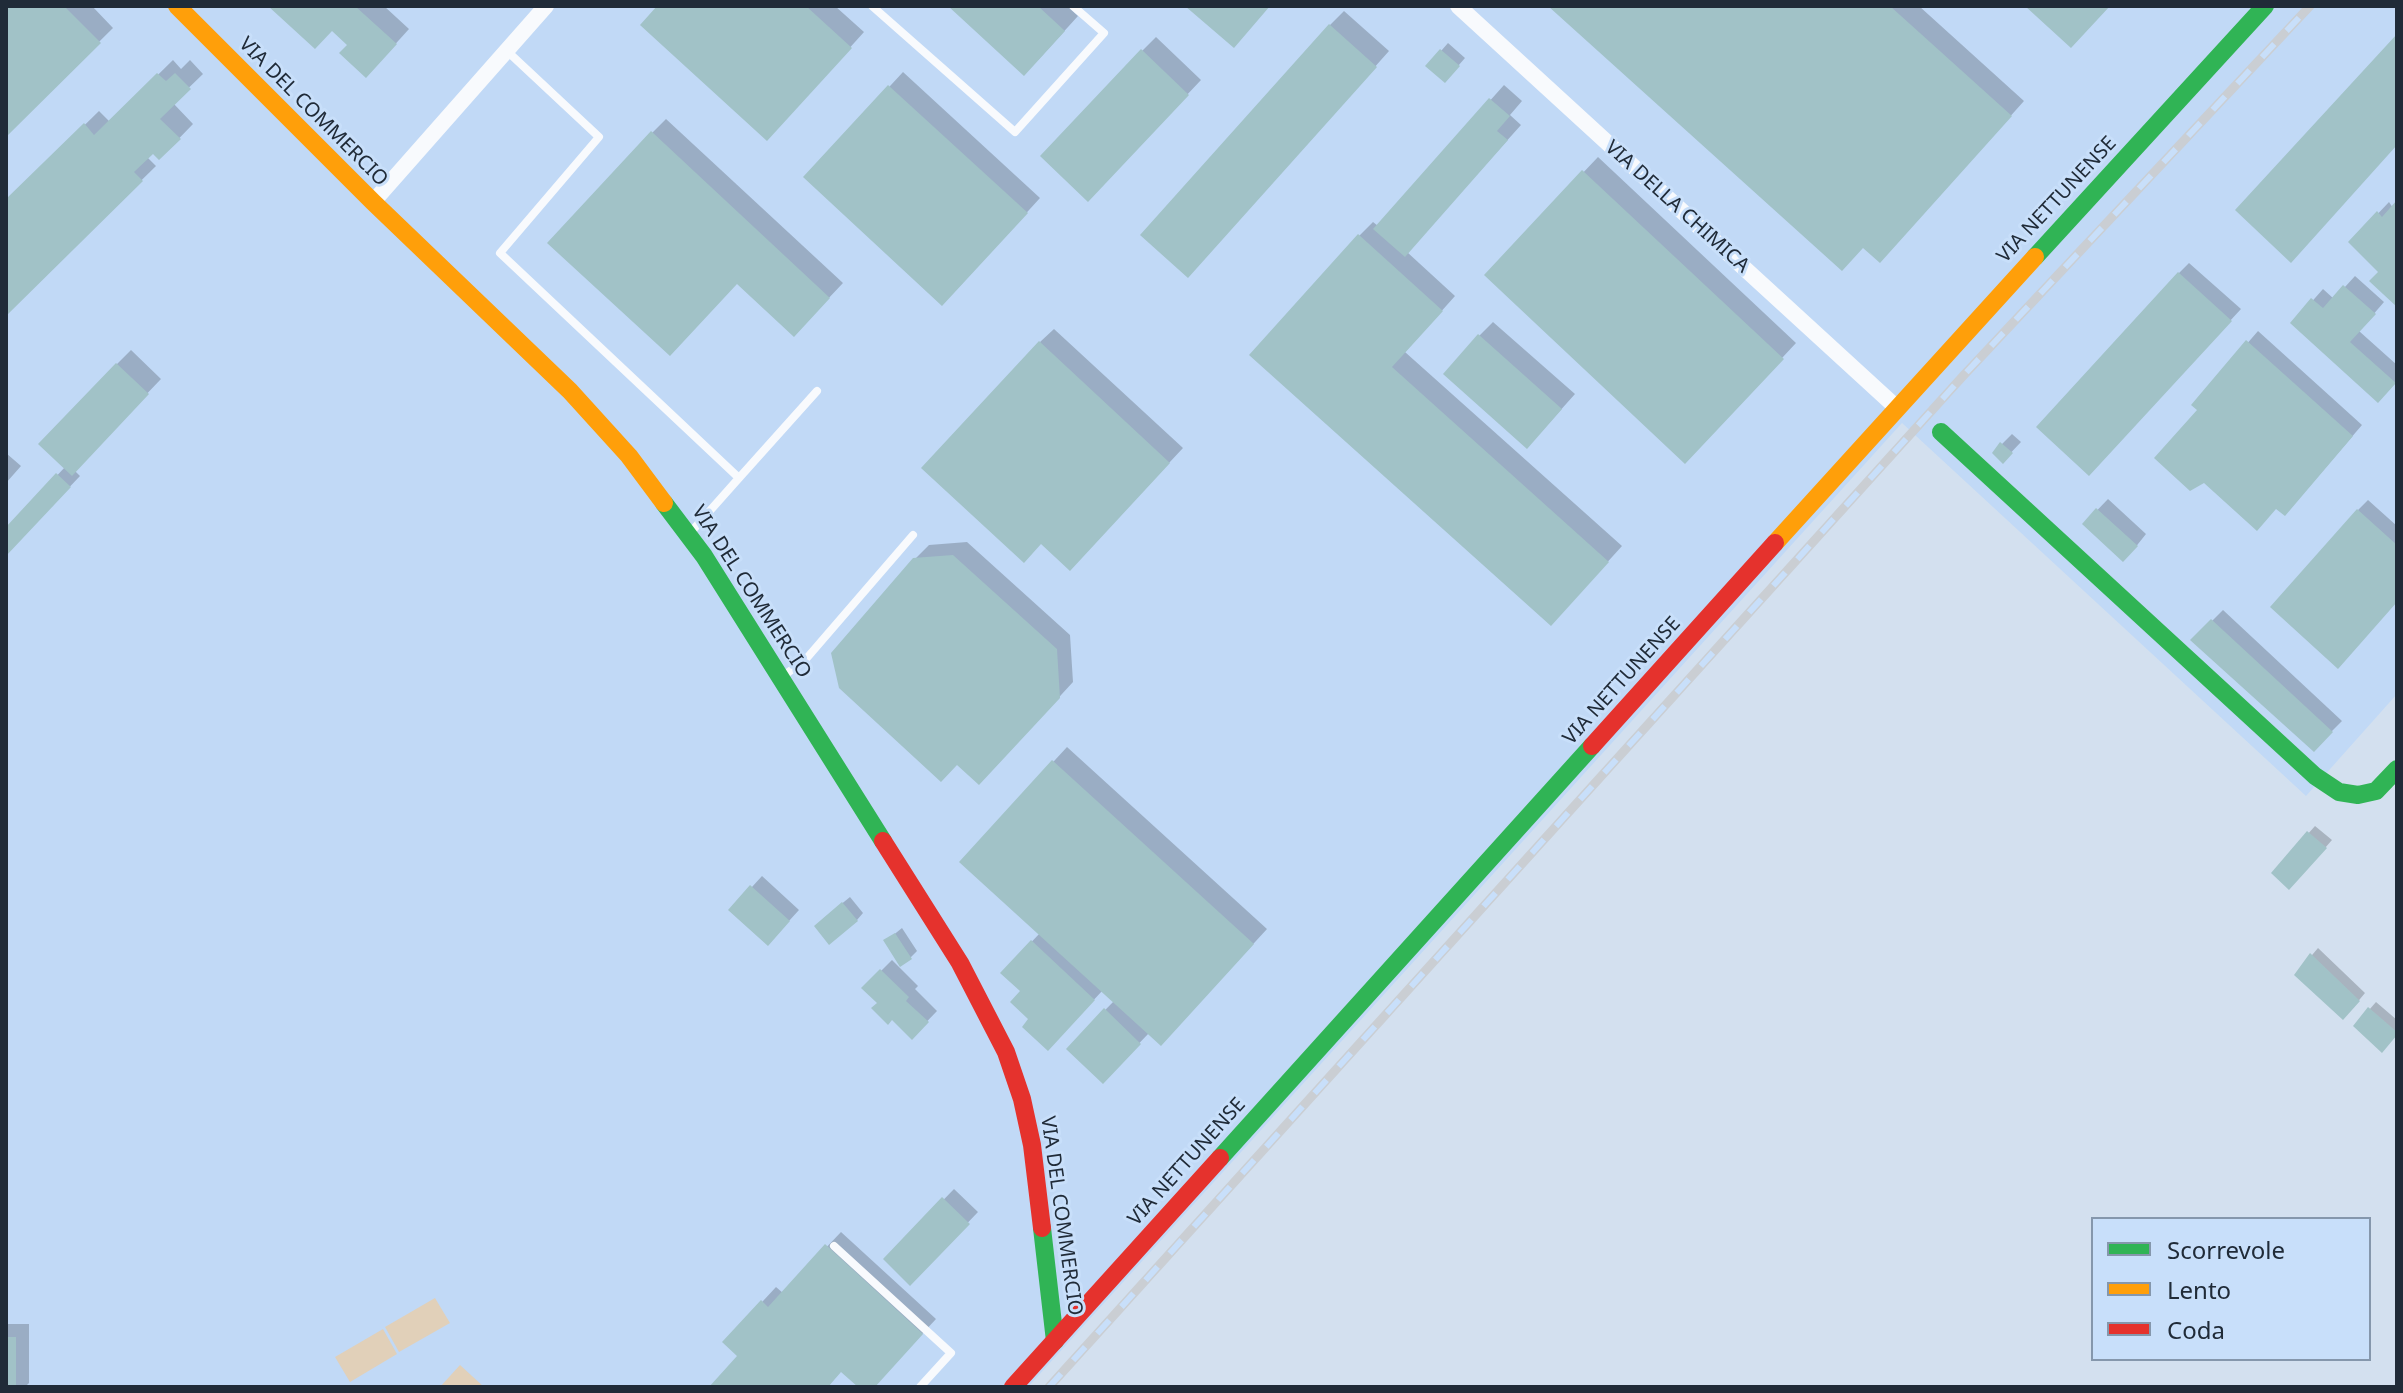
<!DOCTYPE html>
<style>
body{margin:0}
#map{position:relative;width:2403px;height:1393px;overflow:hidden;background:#d3e0ef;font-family:"Noto Sans",sans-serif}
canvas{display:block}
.frame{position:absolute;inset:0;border:8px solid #202b38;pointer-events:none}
.legend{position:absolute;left:2091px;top:1217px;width:280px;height:144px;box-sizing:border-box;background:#c8dffa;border:2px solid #8597ac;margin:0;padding:10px 14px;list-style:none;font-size:24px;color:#202b38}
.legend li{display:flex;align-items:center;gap:16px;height:40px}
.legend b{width:40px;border:2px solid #8597ac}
</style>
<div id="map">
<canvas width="2403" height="1393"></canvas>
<div class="frame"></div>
<ul class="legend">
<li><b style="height:10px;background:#30b455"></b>Scorrevole</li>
<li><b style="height:10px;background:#ff9f0a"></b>Lento</li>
<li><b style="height:10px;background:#e5322d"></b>Coda</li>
</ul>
</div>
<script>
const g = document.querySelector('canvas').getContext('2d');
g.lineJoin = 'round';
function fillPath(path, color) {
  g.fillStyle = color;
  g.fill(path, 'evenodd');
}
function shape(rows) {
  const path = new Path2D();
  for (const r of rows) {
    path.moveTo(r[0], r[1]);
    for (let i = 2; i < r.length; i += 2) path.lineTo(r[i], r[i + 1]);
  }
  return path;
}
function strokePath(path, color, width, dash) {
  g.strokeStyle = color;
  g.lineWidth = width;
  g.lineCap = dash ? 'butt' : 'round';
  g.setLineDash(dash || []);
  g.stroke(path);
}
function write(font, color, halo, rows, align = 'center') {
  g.font = font + ' "Noto Sans",sans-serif';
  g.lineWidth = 6;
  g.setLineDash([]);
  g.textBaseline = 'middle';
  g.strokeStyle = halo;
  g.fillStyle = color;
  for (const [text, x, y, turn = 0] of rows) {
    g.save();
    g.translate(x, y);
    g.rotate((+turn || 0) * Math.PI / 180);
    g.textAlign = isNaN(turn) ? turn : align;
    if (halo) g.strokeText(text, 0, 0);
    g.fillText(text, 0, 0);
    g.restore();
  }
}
fillPath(shape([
 [6,6,2397,6,2397,694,2306,796,1902,423,1028,1387,6,1387]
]), '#c1d9f6');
fillPath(shape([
 [435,1298,450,1323,399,1352,385,1327],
 [383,1329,397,1354,350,1382,335,1357],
 [460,1365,484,1387,440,1387]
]), '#e1d0b9');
fillPath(shape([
 [6,6,92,6,113,28,6,134],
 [271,6,384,6,409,29,380,61,349,44,332,29],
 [660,6,835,6,864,32,781,124],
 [951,6,1067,6,1078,16,1038,60],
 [1551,6,1919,6,2024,101,1894,246],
 [1344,11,1389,51,1202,261,1330,25],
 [1156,37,1201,80,1102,185,1142,51],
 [1448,43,1465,58,1451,74,1428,66],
 [173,60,181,69,190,60,203,74,173,103,193,124,160,158,153,151,147,157,156,166,6,313,6,202,99,111,110,122],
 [903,72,1040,198,956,290,806,177],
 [1504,85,1522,101,1510,115,1521,125,1407,252,1455,296,1405,352,1622,546,1565,609,1252,355,1359,236,1373,222,1378,226],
 [666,119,843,283,808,320,738,282,652,133],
 [1598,157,1796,343,1699,447,1486,275],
 [2389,202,2393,208,2397,203,2397,305,2381,272,2351,242],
 [2189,263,2241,309,2099,463,2179,273],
 [2355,276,2384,302,2359,331,2397,365,2397,380,2389,390,2293,323,2323,289,2334,299],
 [1493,322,1575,394,1541,432,1479,336],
 [1054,329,1183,448,1084,554,1040,342],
 [2258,331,2362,425,2295,503,2194,405],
 [131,350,161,379,74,470,80,476,6,554,6,530,65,467,117,364],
 [2012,434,2021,442,2003,461,2002,444],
 [6,453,21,466,6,483],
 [2108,499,2146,534,2134,549,2084,524],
 [2368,500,2397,526,2397,601,2358,510],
 [967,542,1070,635,1073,682,993,769,957,763,914,560,929,545],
 [2223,610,2342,721,2314,749,2193,640],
 [1067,747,1267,929,1175,1029,1149,1033,1103,1081,1068,1048,1114,1001,1103,990,1062,1034,1031,1019,1023,991,1003,972,1040,933,962,861],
 [2315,826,2332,840,2296,881,2273,873],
 [762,876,799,910,778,933,731,910],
 [850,897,863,913,857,920,823,919],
 [902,928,917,951,910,958,886,941],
 [2318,948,2365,993,2350,1011,2296,974],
 [892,960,918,986,915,989,937,1011,912,1037,864,988],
 [2376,1002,2397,1020,2397,1034,2355,1026],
 [954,1189,978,1212,910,1283,886,1259],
 [841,1232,936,1319,873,1387,861,1387,842,1370,827,1387,712,1387,740,1356,725,1342,776,1287,783,1293],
 [6,1324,29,1324,29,1383,25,1387,6,1387]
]), '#0003');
fillPath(shape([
 [6,6,64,6,101,43,6,137],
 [268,6,355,6,397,44,366,78,339,53,347,45,332,31,315,49],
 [657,6,806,6,852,48,767,141,640,25],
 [948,6,1038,6,1065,31,1024,76],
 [1185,6,1270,6,1234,48],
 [1548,6,1890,6,2012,116,1880,263,1863,248,1842,271],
 [2025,6,2110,6,2071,48],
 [1329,24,1377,67,1188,278,1140,235],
 [2397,34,2397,145,2291,263,2235,210],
 [1141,49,1189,95,1088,202,1040,156],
 [1440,49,1460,66,1445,83,1425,66],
 [157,73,166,81,175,73,191,89,160,119,181,139,159,160,153,154,134,172,143,181,6,316,6,199,84,123,94,135],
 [888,85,1028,213,942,306,803,177],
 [1489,98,1510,116,1497,131,1508,140,1405,257,1373,229],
 [651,131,830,298,794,337,737,284,670,356,547,243],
 [1582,170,1784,359,1685,464,1484,275],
 [2397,200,2397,307,2369,281,2378,272,2348,242,2377,211,2382,217],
 [1358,234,1443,311,1392,367,1609,562,1551,626,1249,355],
 [2178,272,2232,321,2089,476,2036,427],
 [2343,285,2376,314,2350,342,2396,383,2378,403,2290,323,2311,298,2323,308],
 [1478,334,1562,409,1527,449,1443,374],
 [2246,340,2353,436,2285,516,2276,509,2257,531,2204,483,2190,491,2154,458,2197,410,2191,405],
 [1039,341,1170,463,1070,571,1041,544,1024,563,921,468],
 [116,363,149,394,72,476,38,444],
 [2000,442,2013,453,2003,464,1992,453],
 [56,473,71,487,6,556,6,527],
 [2096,508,2138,546,2123,562,2082,524],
 [2357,509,2397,545,2397,602,2338,669,2270,607],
 [953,555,1057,649,1060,698,979,785,957,765,941,782,839,688,831,653,913,558],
 [2211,619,2333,732,2314,752,2190,640],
 [1052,760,1254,944,1161,1046,959,862],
 [2307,831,2327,848,2289,890,2271,873],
 [750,885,790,921,768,946,728,910],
 [842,902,858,921,829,945,814,926],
 [895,933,912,959,900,967,883,940],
 [1031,940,1095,1000,1048,1051,1022,1027,1028,1019,1010,1002,1020,991,1000,973],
 [2310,953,2360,1001,2343,1020,2294,975],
 [880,969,909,997,906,1001,929,1022,912,1040,892,1020,888,1025,871,1008,877,1003,861,988],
 [2368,1007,2397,1032,2397,1035,2382,1053,2353,1026],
 [1104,1008,1141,1044,1103,1084,1066,1049],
 [942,1197,970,1224,910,1286,883,1259],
 [825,1244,923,1334,875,1387,858,1387,841,1372,828,1387,709,1387,737,1356,722,1342,761,1300,768,1307],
 [6,1337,16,1337,16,1387,6,1387]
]), '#a1c2c7');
strokePath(shape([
 [872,6,1015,132,1104,33,1073,6],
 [507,51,599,137,500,253,739,478,691,532],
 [739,478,817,391],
 [782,677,806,659,913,535],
 [834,1246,951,1353,920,1387]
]), '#f8fafd', 8);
strokePath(shape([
 [1458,6,1897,408],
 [373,202,546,6]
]), '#f8fafd', 16);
strokePath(shape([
 [2035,257,2265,6],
 [1941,432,2315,776,2339,792,2358,795,2376,791,2397,769],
 [664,503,704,556,883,841],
 [1220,1158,1592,746],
 [1042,1228,1055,1341]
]), '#30b455', 18);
strokePath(shape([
 [177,6,373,202,570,391,629,456,664,503],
 [1775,543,2035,257]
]), '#ff9f0a', 18);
strokePath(shape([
 [1592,746,1775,543],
 [883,841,960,963,1006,1052,1022,1099,1032,1145,1042,1228],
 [1013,1387,1220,1158]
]), '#e5322d', 18);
const rail = shape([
 [1049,1387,1963,376,2310,6]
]);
strokePath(rail, '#caced3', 9);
strokePath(rail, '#c8dffa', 6, [18]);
write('20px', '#202b38', '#c8dffa', [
 ["VIA DEL COMMERCIO",313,112,45],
 ["VIA NETTUNENSE",2057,200,-47],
 ["VIA DELLA CHIMICA",1677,207,42],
 ["VIA DEL COMMERCIO",751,592,57],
 ["VIA NETTUNENSE",1622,681,-48],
 ["VIA NETTUNENSE",1187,1162,-48],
 ["VIA DEL COMMERCIO",1061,1216,82]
]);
</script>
